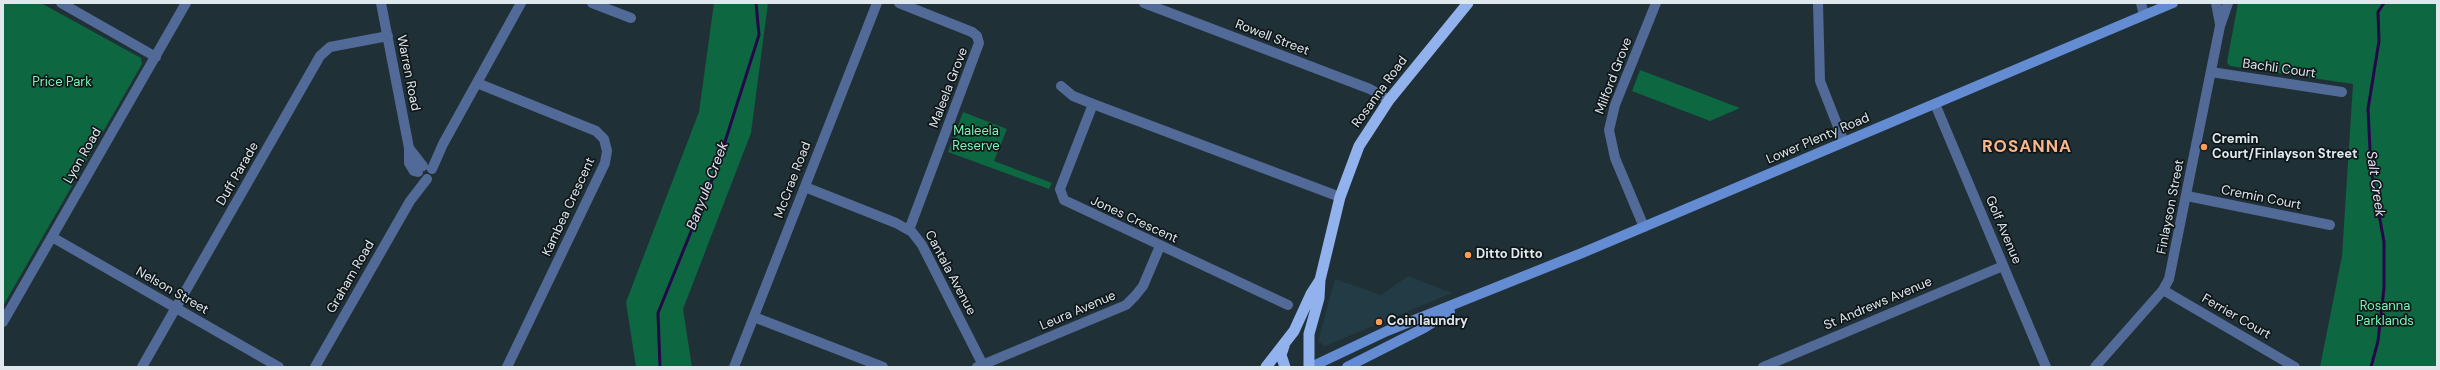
<!DOCTYPE html>
<style>
body{margin:0}
#map{position:relative;width:2440px;height:370px;overflow:hidden;background:#203037;font-family:"DM Sans",sans-serif}
canvas{display:block}
.frame{position:absolute;inset:0;border:4px solid #dee8ed;pointer-events:none}
</style>
<div id="map">
<canvas width="2440" height="370"></canvas>
<div class="frame"></div>
</div>
<script>
const g = document.querySelector('canvas').getContext('2d');
g.lineJoin = 'round';
function fillPath(path, color) {
  g.fillStyle = color;
  g.fill(path, 'evenodd');
}
function shape(rows) {
  const path = new Path2D();
  for (const r of rows) {
    path.moveTo(r[0], r[1]);
    for (let i = 2; i < r.length; i += 2) path.lineTo(r[i], r[i + 1]);
  }
  return path;
}
function strokePath(path, color, width, dash) {
  g.strokeStyle = color;
  g.lineWidth = width;
  g.lineCap = dash ? 'butt' : 'round';
  g.setLineDash(dash || []);
  g.stroke(path);
}
function write(font, color, halo, rows, align = 'center') {
  g.font = font + ' "DM Sans",sans-serif';
  g.lineWidth = 3.5;
  g.setLineDash([]);
  g.textBaseline = 'middle';
  g.strokeStyle = halo;
  g.fillStyle = color;
  for (const [text, x, y, turn = 0] of rows) {
    g.save();
    g.translate(x, y);
    g.rotate((+turn || 0) * Math.PI / 180);
    g.textAlign = isNaN(turn) ? turn : align;
    if (halo) g.strokeText(text, 0, 0);
    g.fillText(text, 0, 0);
    g.restore();
  }
}
fillPath(shape([
 [1408,276,1452,293,1325,346,1318,341,1335,279,1381,295]
]), '#233b44');
fillPath(shape([
 [3,3,41,3,141,58,142,64,3,306],
 [714,3,768,3,751,133,683,309,692,367,636,367,626,302,699,112],
 [2238,3,2437,3,2437,367,2320,367,2342,256,2353,84,2230,66,2227,62],
 [1640,70,1740,108,1710,121,1632,91],
 [963,112,1007,129,994,161,1052,183,1049,189,948,152]
]), '#0d6740');
strokePath(shape([
 [660,367,658,313,716,170,759,35,756,3],
 [2371,367,2378,341,2384,288,2384,242,2371,170,2368,109,2379,41,2378,12,2384,3]
]), '#25084a', 3);
strokePath(shape([
 [61,3,156,57],
 [381,3,409,148,409,163,414,171,418,172],
 [592,3,631,18],
 [899,3,972,32,977,36,979,43,909,230],
 [1144,3,1370,89,1389,100],
 [1818,3,1820,81,1844,142],
 [2141,3,2144,15],
 [2216,3,2220,24],
 [2211,72,2342,92],
 [477,83,596,131,604,139,607,151,605,163,507,367],
 [1061,86,1073,96,1093,104],
 [1935,104,2046,367],
 [409,148,423,166],
 [432,169,443,144,521,3],
 [805,187,896,223,912,232,922,245,984,367],
 [2187,196,2330,225],
 [1644,227,1615,158,1609,130,1615,105,1656,3],
 [52,237,279,367],
 [2163,290,2295,367],
 [1288,305,1064,200,1060,189,1093,104,1340,197],
 [754,317,883,367],
 [3,322,186,3],
 [142,367,320,56,330,47,388,36],
 [315,367,410,201,427,179],
 [734,367,877,3],
 [977,367,1126,305,1135,296,1143,286,1160,246],
 [1763,367,2003,266],
 [2095,367,2163,290,2169,279,2220,26,2228,3]
]), '#526a97', 10);
strokePath(shape([
 [1311,367,1387,331,1582,253,2173,3],
 [1347,367,1424,328,1450,312]
]), '#648cd3', 10);
strokePath(shape([
 [1284,346,1281,355,1285,367],
 [1266,367,1294,331,1311,294,1320,280],
 [1309,367,1309,334,1319,298,1320,280,1340,197,1359,146,1389,100,1468,3]
]), '#92b2ed', 11);
for (const [x, y, r, color] of [
 [2204,147,4,"#fd9c56"],
 [1468,255,4,"#fd9c56"],
 [1379,322,4,"#fd9c56"]
]) {
  const dot = new Path2D();
  dot.arc(x, y, r, 0, 2 * Math.PI);
  g.fillStyle = color;
  g.fill(dot);
  strokePath(dot, '#10171a', 1.5);
}
write('13px', '#dee8ed', '#10171a', [
 ["Rowell Street",1272,38,21],
 ["Bachli Court",2279,69,8],
 ["Warren Road",408,73,79],
 ["Milford Grove",1614,76,-69],
 ["Maleela Grove",949,88,-69],
 ["Rosanna Road",1380,92,-54],
 ["Lower Plenty Road",1818,139,-23],
 ["Lyon Road",83,156,-60],
 ["Duff Parade",238,174,-60],
 ["McCrae Road",793,180,-69],
 ["Cremin Court",2261,198,11],
 ["Kambea Crescent",569,207,-65],
 ["Finlayson Street",2171,207,-79],
 ["Jones Crescent",1134,220,25],
 ["Golf Avenue",2003,230,67],
 ["Cantala Avenue",950,273,62],
 ["Graham Road",351,277,-60],
 ["Nelson Street",172,291,30],
 ["St Andrews Avenue",1878,304,-23],
 ["Leura Avenue",1078,311,-23],
 ["Ferrier Court",2236,317,30]
]);
write('13px', '#7ef4b5', '#10171a', [
 ["Price Park",62,83],
 ["Maleela",976,132],
 ["Reserve",976,147],
 ["Rosanna",2385,307],
 ["Parklands",2385,322]
]);
write('bold 13px', '#dee8ed', '#10171a', [
 ["Cremin",2212,140],
 ["Court/Finlayson Street",2212,155],
 ["Ditto Ditto",1476,255],
 ["Coin laundry",1387,322]
], 'left');
write('italic 14px', '#e5e0f5', '#10171a', [
 ["Salt Creek",2375,184,82],
 ["Banyule Creek",708,186,-69]
]);
g.letterSpacing = '1px';
write('bold 17px', '#fab688', '#10171a', [
 ["ROSANNA",2027,148]
]);
g.letterSpacing = '0px';
</script>
